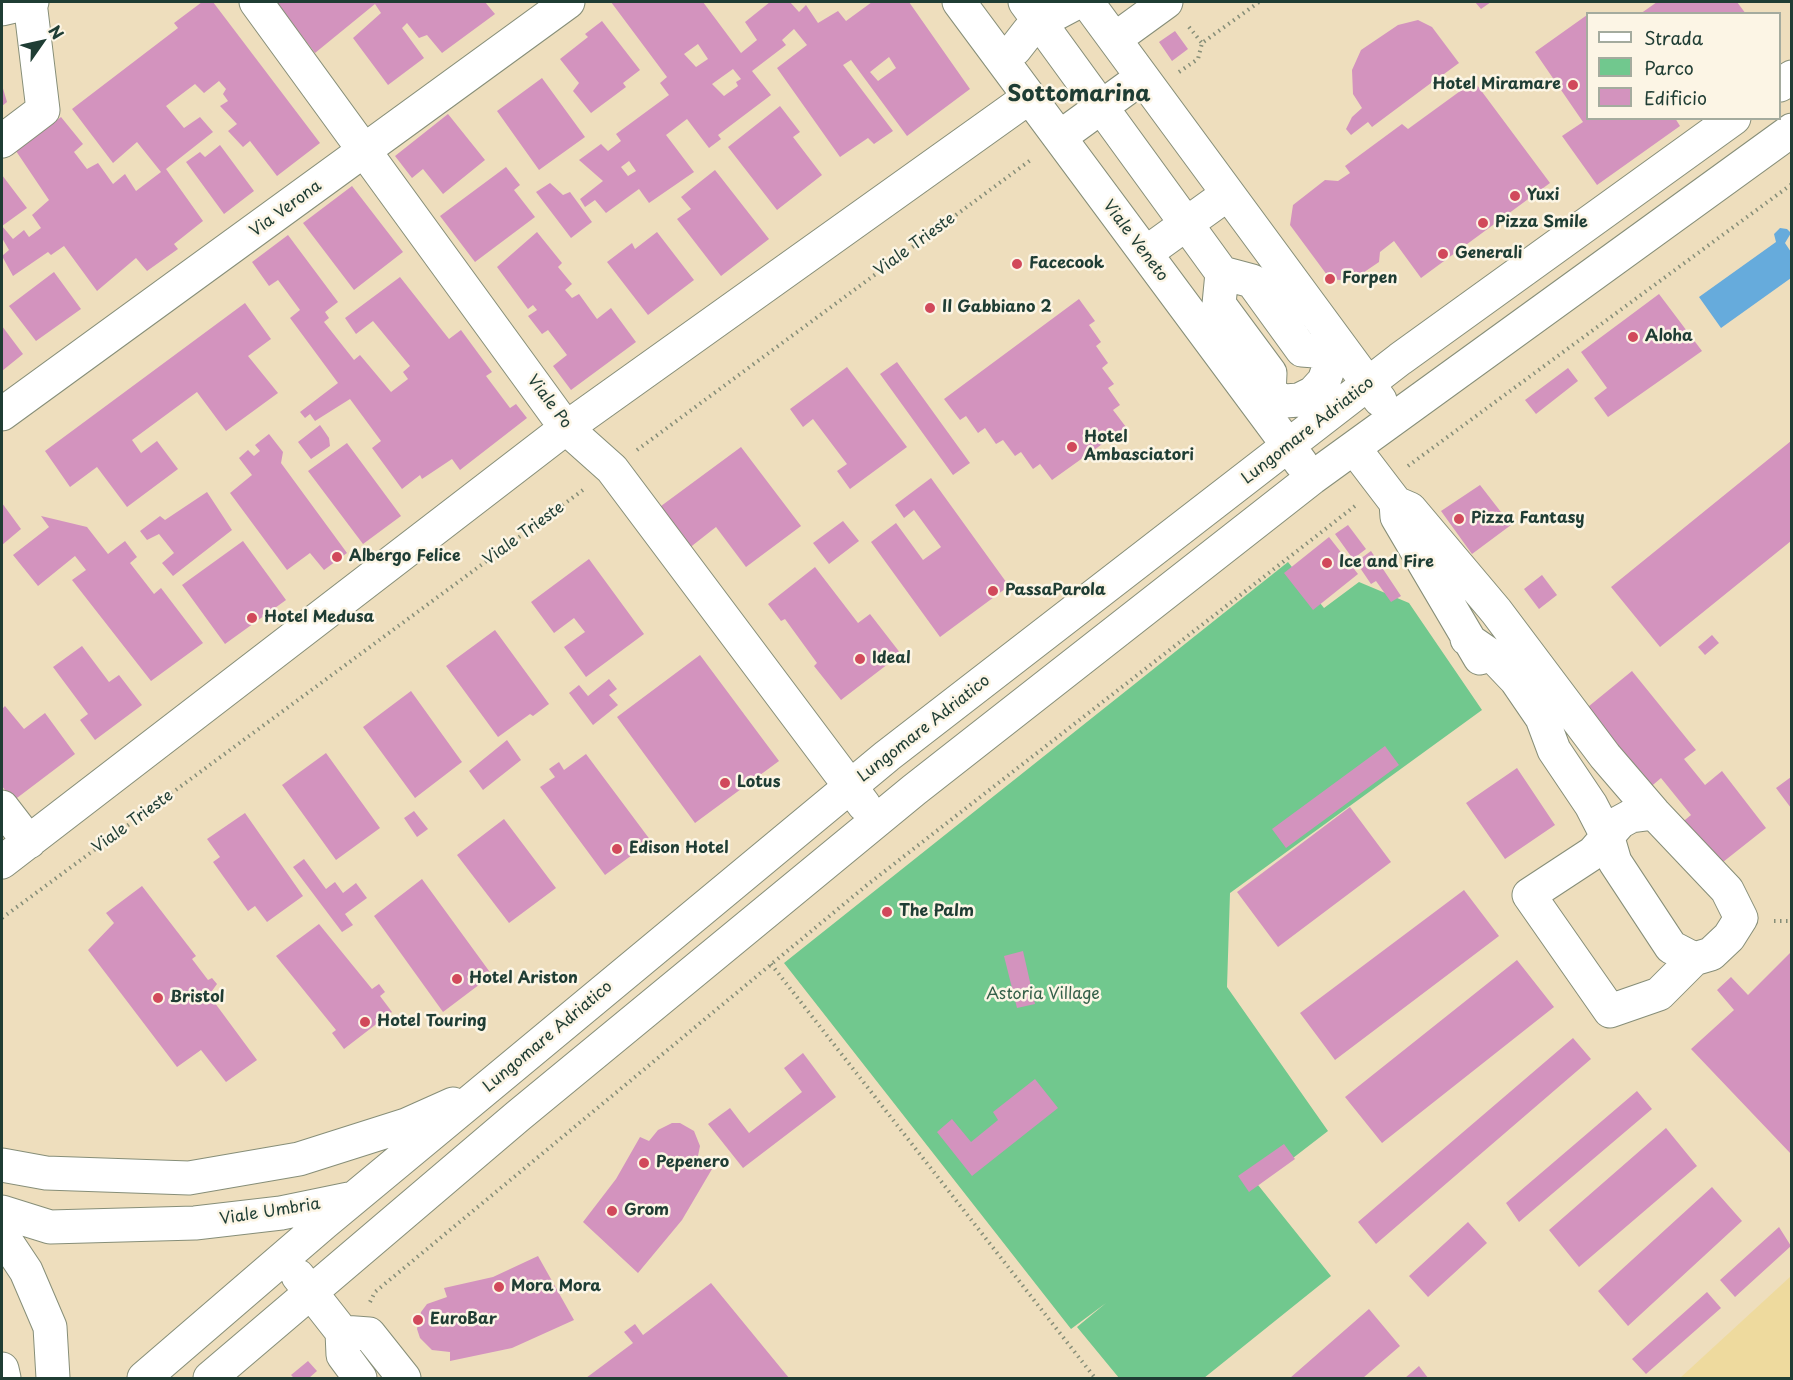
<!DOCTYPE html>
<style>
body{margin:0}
#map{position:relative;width:1793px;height:1380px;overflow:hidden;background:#eedebd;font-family:"Playpen Sans",sans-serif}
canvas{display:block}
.frame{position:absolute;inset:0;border:3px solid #1f3d34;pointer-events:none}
.legend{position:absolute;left:1586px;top:12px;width:195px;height:108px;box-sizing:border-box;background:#fcf5e5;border:2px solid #a4ab9e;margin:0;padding:8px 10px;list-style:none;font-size:18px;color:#1f3d34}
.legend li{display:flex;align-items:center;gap:12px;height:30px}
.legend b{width:30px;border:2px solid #a4ab9e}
.north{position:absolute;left:12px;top:12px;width:60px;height:60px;-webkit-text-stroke:4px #fcf5e5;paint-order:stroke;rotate:56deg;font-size:16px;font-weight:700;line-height:24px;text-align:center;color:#1f3d34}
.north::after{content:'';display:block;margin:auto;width:21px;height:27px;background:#1f3d34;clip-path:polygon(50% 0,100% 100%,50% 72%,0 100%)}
</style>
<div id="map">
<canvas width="1793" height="1380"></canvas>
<div class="frame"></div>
<ul class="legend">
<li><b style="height:8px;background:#fff"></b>Strada</li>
<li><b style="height:16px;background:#71c88e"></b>Parco</li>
<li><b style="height:16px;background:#d393be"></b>Edificio</li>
</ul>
<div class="north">N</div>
</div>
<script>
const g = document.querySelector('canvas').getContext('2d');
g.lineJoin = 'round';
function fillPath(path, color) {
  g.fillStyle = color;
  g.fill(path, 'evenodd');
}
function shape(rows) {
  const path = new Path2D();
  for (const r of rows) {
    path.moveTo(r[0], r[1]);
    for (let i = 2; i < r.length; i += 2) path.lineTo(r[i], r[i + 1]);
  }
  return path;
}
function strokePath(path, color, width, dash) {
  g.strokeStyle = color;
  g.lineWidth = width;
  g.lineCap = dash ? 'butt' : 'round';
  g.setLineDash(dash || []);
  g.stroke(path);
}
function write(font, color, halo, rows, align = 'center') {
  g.font = font + ' "Playpen Sans",sans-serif';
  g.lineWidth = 5;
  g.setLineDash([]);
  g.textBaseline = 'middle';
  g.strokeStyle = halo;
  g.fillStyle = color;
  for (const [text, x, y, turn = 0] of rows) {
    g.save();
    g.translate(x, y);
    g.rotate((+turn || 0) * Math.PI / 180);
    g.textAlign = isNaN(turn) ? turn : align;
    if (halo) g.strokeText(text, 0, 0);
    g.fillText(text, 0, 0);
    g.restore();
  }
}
fillPath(shape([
 [1288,562,1324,608,1359,582,1409,603,1482,710,1230,893,1227,987,1328,1131,1258,1185,1331,1276,1204,1378,1119,1378,1077,1327,1106,1303,1071,1329,784,963]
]), '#71c88e');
fillPath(shape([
 [1791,1276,1791,1378,1680,1378]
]), '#eeda9e');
fillPath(shape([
 [1780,228,1787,229,1791,233,1785,243,1791,252,1791,278,1721,328,1699,297,1776,242,1774,234]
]), '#66abdc');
fillPath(shape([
 [202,2,213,2,320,143,277,176,250,141,243,147,228,131,237,124,220,106,228,101,223,94,226,89,219,81,204,93,195,84,166,106,184,128,200,117,213,132,166,169,203,221,174,244,178,249,147,271,136,258,97,291,64,246,51,255,48,252,13,276,2,256,9,250,2,238,2,175,27,208,2,226,13,239,24,230,29,237,41,228,32,215,49,200,16,151,61,117,83,144,74,152,87,169,98,163,113,184,125,174,136,191,161,172,137,142,113,163,72,109,178,28,174,23],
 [276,2,485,2,495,14,442,53,427,35,419,38,407,23,402,28,424,58,388,85,353,38,381,13,375,4,315,53],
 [611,2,703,2,741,53,757,40,745,22,770,2,790,2,799,12,806,5,818,23,838,11,846,21,872,2,909,2,970,89,907,136,851,60,843,65,893,131,874,144,868,138,840,157,777,68,807,45,794,29,782,40,786,45,752,71,771,95,718,135,721,139,709,148,687,119,666,135,694,172,649,203,639,189,606,213,595,200,585,207,580,199,603,181,579,160,601,144,608,151,621,141,616,134,669,95,660,83,667,77],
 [698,44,708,59,696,67,684,54],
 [889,57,896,68,878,81,870,72],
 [733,69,741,79,736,82,738,86,724,96,712,84],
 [629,161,636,171,628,176,621,167],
 [1475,2,1491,2,1481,9],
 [1657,2,1737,2,1746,14,1640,14],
 [1587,15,1587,118,1675,118,1680,126,1597,185,1562,136,1583,122,1535,52],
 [1418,20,1432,27,1459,63,1444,74,1447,79,1434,88,1431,83,1372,127,1368,122,1351,135,1346,129,1352,117,1362,108,1353,94,1352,70,1361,50,1398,25],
 [602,21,640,70,623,83,626,87,591,113,573,91,579,83,560,59,588,37,585,34],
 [1175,31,1188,49,1172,61,1159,42],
 [542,78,585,137,539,170,497,111],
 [1474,81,1550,183,1421,278,1394,241,1380,252,1379,262,1351,281,1330,279,1290,225,1293,205,1325,180,1338,181,1350,173,1345,166,1402,124,1408,129],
 [2,85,7,102,2,106],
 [780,106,800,132,793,137,822,175,777,210,728,147],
 [448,114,485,160,443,194,423,169,412,178,395,156],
 [220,145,254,191,224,214,186,162,200,152,205,157],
 [506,167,520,185,514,190,535,217,475,262,440,216],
 [715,170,769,239,721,276,677,219,691,209,681,197],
 [550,183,563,195,570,192,592,222,571,238,536,192],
 [352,186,403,252,354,290,303,223],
 [537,232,562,263,558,267,572,284,565,290,572,298,579,294,597,319,611,308,636,342,571,390,553,366,567,355,548,330,542,334,528,316,537,310,533,305,528,309,497,267],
 [657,232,694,280,648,315,607,262,632,243,635,249],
 [288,235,338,302,325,312,329,318,324,322,354,360,360,355,391,392,408,379,403,372,410,366,373,321,356,334,345,318,400,277,449,339,461,330,492,372,486,376,510,408,516,404,527,418,460,470,452,459,422,479,420,475,402,489,372,448,381,441,350,399,315,421,310,414,305,418,300,412,338,383,290,318,300,310,278,280,269,286,252,262],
 [54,272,81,309,36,341,9,306],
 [1659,294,1702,351,1608,417,1594,398,1607,388,1581,352],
 [1079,299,1095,321,1089,325,1101,342,1096,346,1108,363,1102,368,1114,384,1108,388,1120,405,1113,410,1126,427,1052,480,1040,464,1033,469,1021,452,1015,456,1003,440,996,444,985,428,978,433,966,416,960,420,944,399],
 [245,303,271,339,248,356,278,393,226,431,197,392,132,440,141,453,157,441,178,469,127,507,97,467,70,487,45,451],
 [2,326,23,354,2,371],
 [897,362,970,463,953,475,880,374],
 [847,367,907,447,850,489,837,471,847,464,813,419,803,427,790,409],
 [1568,368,1578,381,1536,414,1525,400],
 [320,425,329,438,330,446,311,459,298,442],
 [269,434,283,452,281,463,347,553,324,570,310,553,287,570,230,493,252,475,239,458,248,450,254,456,260,451,255,445],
 [1791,441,1791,541,1660,647,1611,587],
 [347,443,401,516,363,544,308,471],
 [741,447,801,526,746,567,716,527,688,549,657,509],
 [931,478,1009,586,940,637,871,542,896,523,923,560,941,547,914,510,904,518,895,505],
 [1480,485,1511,525,1472,554,1441,511],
 [207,492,232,530,173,576,162,563,174,553,159,534,147,540,140,531,160,516,165,520],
 [2,503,21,529,2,545],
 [41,516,87,527,108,554,125,541,137,557,130,563,154,594,161,588,203,643,151,681,72,580,86,570,75,556,38,586,13,555,49,527],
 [843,521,859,541,829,564,813,543],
 [1348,525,1366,549,1353,559,1335,534],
 [1329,537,1358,574,1313,610,1284,573],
 [243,541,286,600,225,644,182,585],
 [1371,551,1401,596,1391,602,1376,581,1371,584,1356,562],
 [589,559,644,634,586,677,564,647,585,632,574,618,554,633,531,602],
 [815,567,858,623,870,614,901,654,841,700,814,666,817,663,785,619,781,621,768,604],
 [1542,575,1557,595,1539,609,1524,589],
 [495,630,549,704,533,716,530,714,498,737,446,666],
 [1712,635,1719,643,1705,655,1698,647],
 [82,646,109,682,119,675,142,705,95,740,80,720,88,714,53,667],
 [700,655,779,761,695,823,617,717],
 [1632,671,1696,750,1684,759,1705,785,1722,771,1766,828,1723,862,1680,824,1691,815,1661,778,1647,790,1583,711],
 [609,679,617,689,609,695,618,705,593,725,569,693,579,685,588,696],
 [411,691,462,762,415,798,363,727],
 [5,706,24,729,45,713,75,754,13,801,2,786,2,709],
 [507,740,521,760,483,790,469,771],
 [1385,746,1399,765,1286,848,1272,829],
 [326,753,380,828,336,860,282,785],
 [586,754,651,841,605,875,540,787,555,777,549,769,559,762,564,770],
 [1517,768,1555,825,1505,859,1466,803],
 [1791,777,1791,808,1776,788],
 [1350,807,1391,862,1278,947,1237,892],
 [414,811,428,829,417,837,404,818],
 [245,813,303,896,267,922,255,906,248,911,213,862,220,857,207,839],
 [504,819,556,888,509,923,457,855],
 [304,859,326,889,335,882,343,893,356,883,367,898,345,914,353,925,342,932,293,867],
 [422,879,492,975,443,1012,374,916],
 [142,886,196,956,192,959,208,980,212,978,217,984,209,995,257,1060,226,1082,201,1050,177,1067,88,950,114,923,106,913],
 [1464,890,1499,936,1335,1060,1300,1013],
 [319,924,372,989,379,984,385,992,380,996,392,1012,344,1049,332,1033,336,1030,276,956],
 [1023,951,1035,1004,1017,1008,1004,956],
 [1791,952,1791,1154,1691,1049,1734,1010,1717,990,1731,977,1748,995],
 [1517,960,1554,1007,1382,1143,1345,1097],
 [1573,1038,1591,1059,1376,1244,1358,1222],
 [803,1053,836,1097,743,1168,708,1124,730,1108,749,1133,802,1092,784,1068],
 [1035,1079,1058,1108,972,1176,937,1132,952,1119,971,1142,998,1120,993,1112],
 [1637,1091,1652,1109,1519,1222,1506,1203],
 [672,1123,680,1123,694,1131,700,1146,697,1161,712,1169,682,1220,638,1273,583,1222,616,1179,640,1137,649,1141,658,1130],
 [1666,1128,1697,1166,1579,1267,1549,1230],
 [1284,1144,1295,1159,1249,1192,1238,1176],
 [1712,1187,1742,1221,1628,1326,1598,1291],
 [1468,1222,1487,1243,1428,1297,1409,1276],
 [1779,1227,1791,1246,1735,1297,1720,1280],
 [538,1256,574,1320,512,1348,450,1361,450,1352,432,1350,420,1338,417,1329,421,1312,427,1304,447,1297,444,1288,493,1277],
 [711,1283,789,1378,586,1378,633,1343,624,1332,635,1324,643,1335],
 [1707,1292,1721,1308,1646,1374,1632,1359],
 [1369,1309,1400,1346,1363,1378,1290,1378],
 [308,1361,317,1371,309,1378,294,1378,291,1375],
 [1419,1366,1428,1378,1405,1378]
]), '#d393be');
const minor = shape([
 [256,2,566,428,612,469,864,805],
 [959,2,1301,463],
 [1025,2,1222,273,1219,304,1270,373,1269,395,1285,401,1299,400,1313,393,1324,381,1329,367,1328,352,1302,350,1252,281,1222,273],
 [1087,2,1380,400],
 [2,9,32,2],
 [1115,39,1166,2],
 [1015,49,1029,31,1040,22,1072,5],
 [1780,85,1792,77],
 [1071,129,1130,86],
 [2,141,43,110,30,2],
 [1157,245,1218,201],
 [2,414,568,2],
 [1354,448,1396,503,1397,517,1480,658],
 [1396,503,1410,509,1496,611,1605,756,1654,813,1727,890,1741,918,1729,937,1711,954,1694,959,1671,947,1615,862,1608,838,1591,805,1554,750,1542,718,1516,680,1496,659,1467,639],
 [2,807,29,842],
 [1654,813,1631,816,1620,822,1593,853,1529,895,1610,1011,1659,994,1694,959],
 [2,862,566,428,1028,98],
 [2,1165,46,1173,189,1178,299,1159,406,1125,453,1104],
 [2,1212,50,1227,195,1223,281,1213,349,1199],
 [2,1235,26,1271,50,1327,53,1378],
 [298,1276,342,1332,343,1355,360,1378],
 [342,1332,369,1334,404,1378],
 [2,1369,4,1378],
 [144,1378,324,1223,887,756,1400,359,1734,118],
 [210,1378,518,1116,914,790,1312,478,1792,130]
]);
strokePath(minor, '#868e78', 35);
strokePath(shape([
 [1189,27,1202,43],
 [1179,72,1198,59,1202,43,1259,2],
 [637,450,1032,159],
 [1408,466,1792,184],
 [2,918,583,490],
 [1774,921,1792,921],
 [771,964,1095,1378],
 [370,1302,375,1292,867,885,1355,506]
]), '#868e78', 4, [1.5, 4.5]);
strokePath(minor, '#fff', 33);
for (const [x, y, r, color] of [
 [1573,85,6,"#d1495b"],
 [1515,196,6,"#d1495b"],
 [1483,223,6,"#d1495b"],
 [1443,254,6,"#d1495b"],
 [1017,264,6,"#d1495b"],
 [1330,279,6,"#d1495b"],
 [930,308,6,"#d1495b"],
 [1633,337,6,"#d1495b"],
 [1072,447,6,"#d1495b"],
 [1459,519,6,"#d1495b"],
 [337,557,6,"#d1495b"],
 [1327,563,6,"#d1495b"],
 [993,591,6,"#d1495b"],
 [252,618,6,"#d1495b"],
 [860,659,6,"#d1495b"],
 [725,783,6,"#d1495b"],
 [617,849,6,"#d1495b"],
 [887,912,6,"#d1495b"],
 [457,979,6,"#d1495b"],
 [158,998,6,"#d1495b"],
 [365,1022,6,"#d1495b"],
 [644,1163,6,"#d1495b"],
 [612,1211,6,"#d1495b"],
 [499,1287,6,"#d1495b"],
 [418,1320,6,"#d1495b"]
]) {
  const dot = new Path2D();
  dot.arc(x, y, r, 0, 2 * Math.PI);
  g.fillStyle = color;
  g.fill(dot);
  strokePath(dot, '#fcf5e5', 2);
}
write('bold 16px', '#1f3d34', '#fcf5e5', [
 ["Hotel Miramare",1561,85,"right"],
 ["Yuxi",1527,196],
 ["Pizza Smile",1495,223],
 ["Generali",1455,254],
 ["Facecook",1029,264],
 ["Forpen",1342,279],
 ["Il Gabbiano 2",942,308],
 ["Aloha",1645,337],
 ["Hotel",1084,438],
 ["Ambasciatori",1084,456],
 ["Pizza Fantasy",1471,519],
 ["Albergo Felice",349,557],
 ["Ice and Fire",1339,563],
 ["PassaParola",1005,591],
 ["Hotel Medusa",264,618],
 ["Ideal",872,659],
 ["Lotus",737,783],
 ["Edison Hotel",629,849],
 ["The Palm",899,912],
 ["Hotel Ariston",469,979],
 ["Bristol",170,998],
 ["Hotel Touring",377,1022],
 ["Pepenero",656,1163],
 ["Grom",624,1211],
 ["Mora Mora",511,1287],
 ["EuroBar",430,1320]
], 'left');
write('16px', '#1f3d34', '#fcf5e5', [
 ["Via Verona",286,209,-36],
 ["Viale Veneto",1135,241,53],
 ["Viale Trieste",915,245,-36],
 ["Viale Po",549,402,53],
 ["Lungomare Adriatico",1308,431,-38],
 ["Viale Trieste",524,534,-36],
 ["Lungomare Adriatico",924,729,-38],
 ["Viale Trieste",133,822,-36],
 ["Lungomare Adriatico",548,1037,-40],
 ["Viale Umbria",270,1212,-9]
]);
write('16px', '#34604a', '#fcf5e5', [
 ["Astoria Village",1043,995]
]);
write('bold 22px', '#1f3d34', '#fcf5e5', [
 ["Sottomarina",1079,95]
]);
</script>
